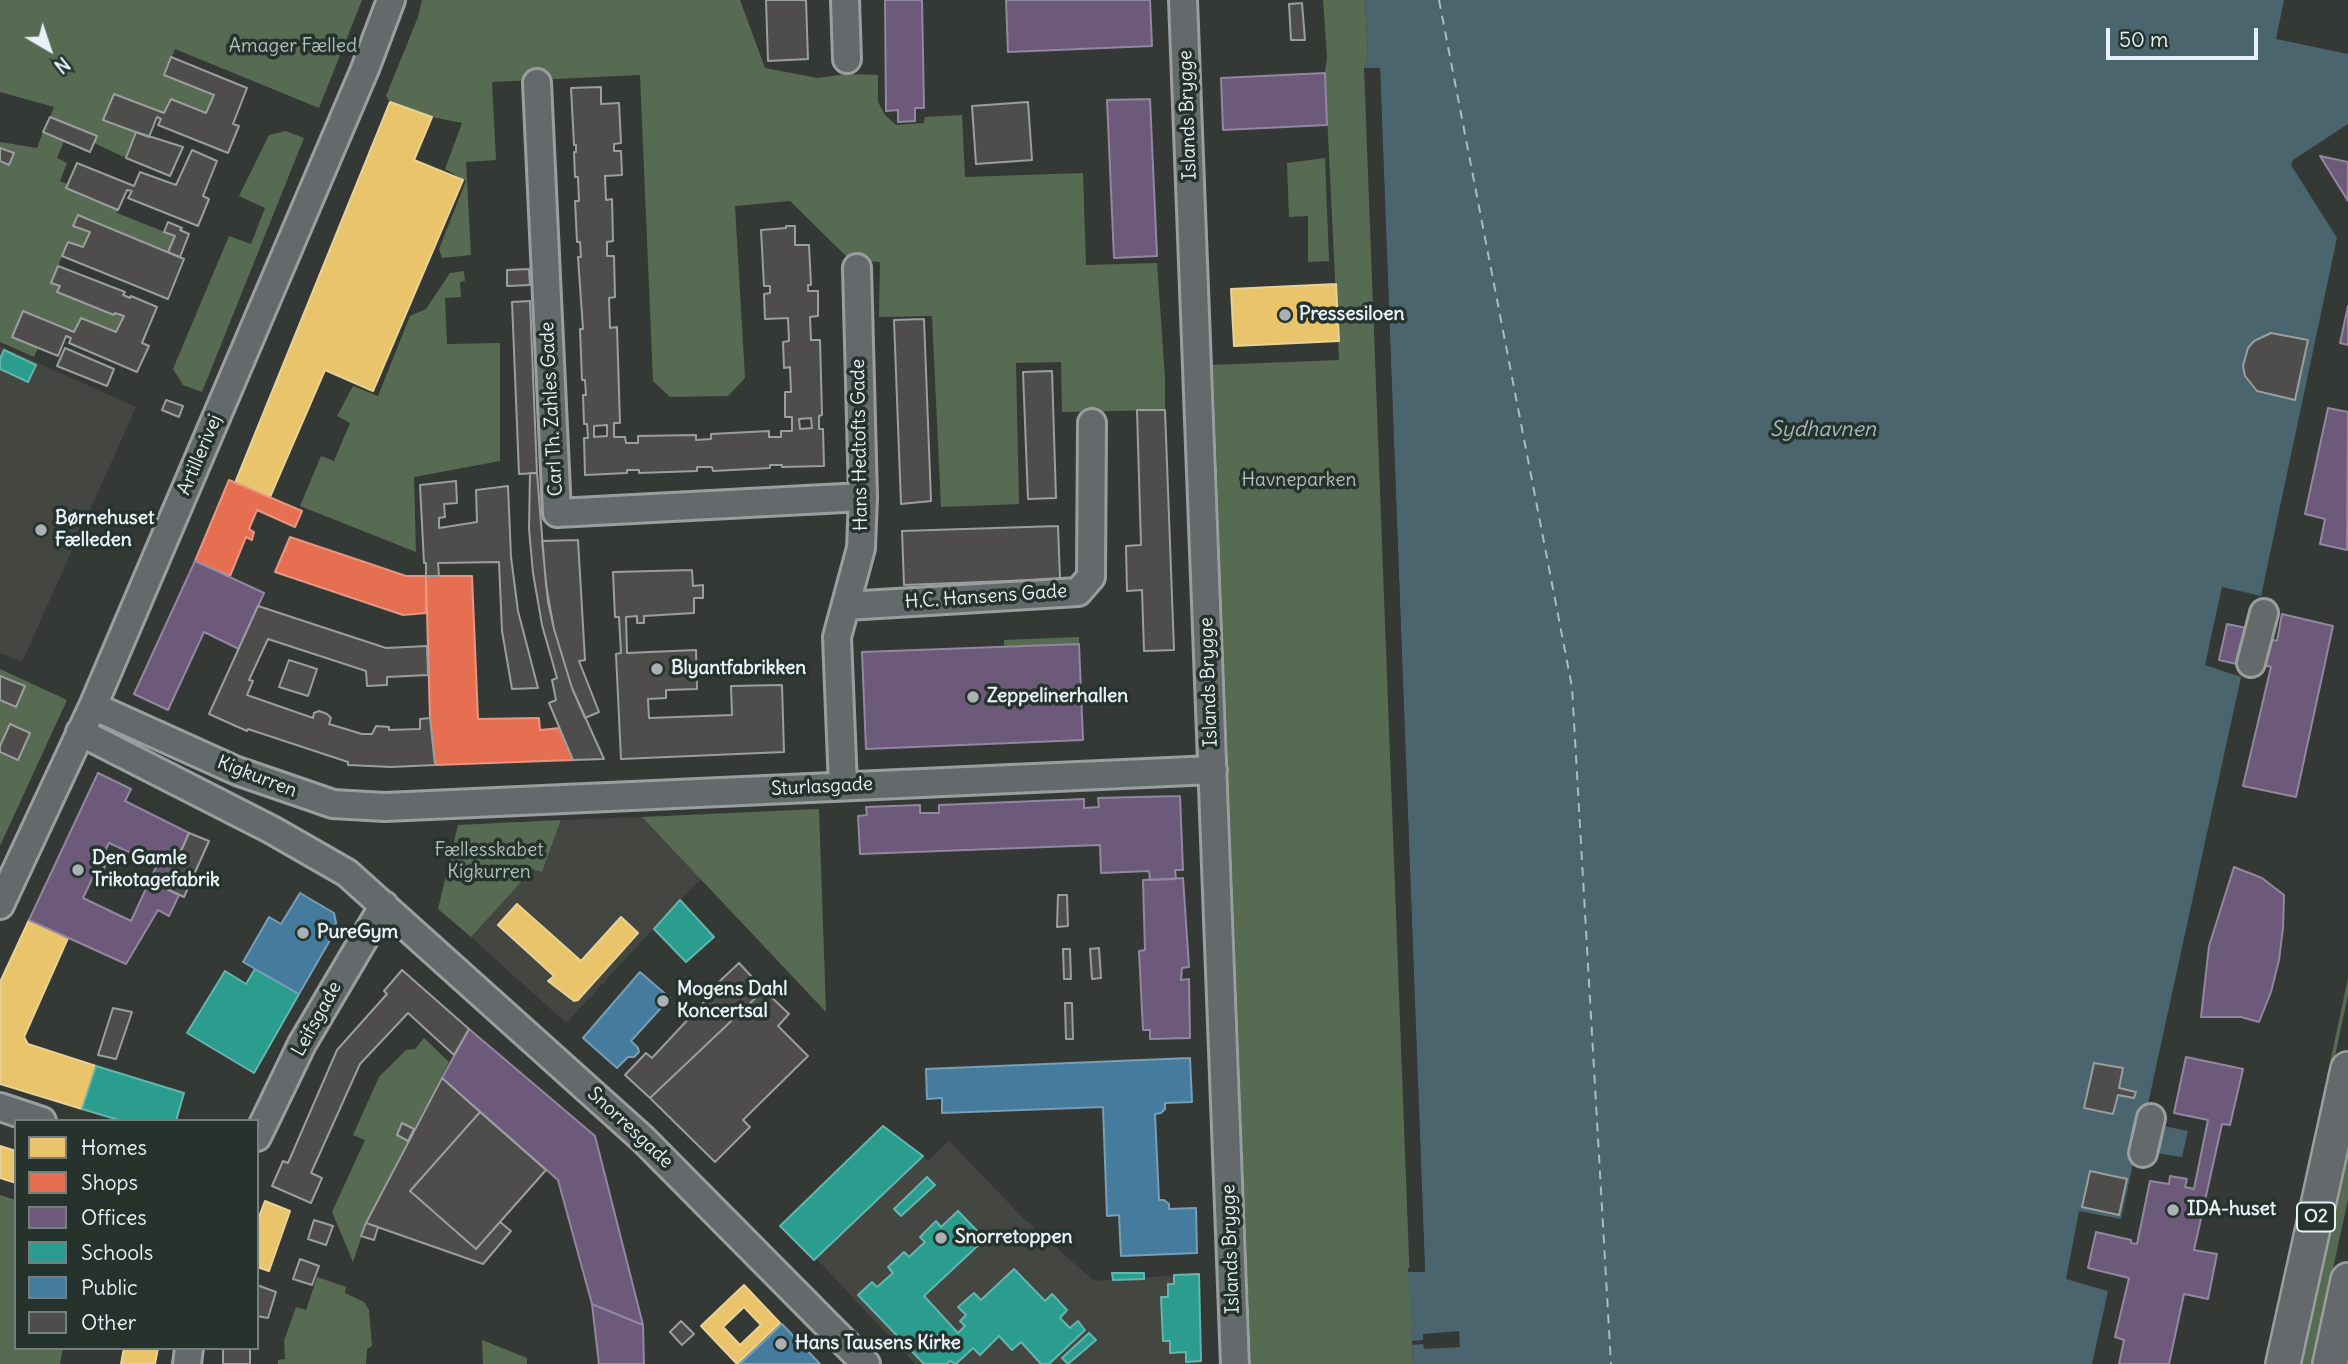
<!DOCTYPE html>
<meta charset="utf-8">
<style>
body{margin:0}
#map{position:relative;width:2348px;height:1364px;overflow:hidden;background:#353936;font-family:Delius,sans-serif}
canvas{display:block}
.legend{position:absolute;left:14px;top:1119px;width:245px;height:231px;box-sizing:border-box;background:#26332d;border:2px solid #747f7e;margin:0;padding:9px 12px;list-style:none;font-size:21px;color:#e8f1f8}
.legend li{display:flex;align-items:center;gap:14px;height:35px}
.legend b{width:35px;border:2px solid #747f7e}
.north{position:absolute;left:14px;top:14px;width:70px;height:70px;-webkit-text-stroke:5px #26332d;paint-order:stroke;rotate:141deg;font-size:19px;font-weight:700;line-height:28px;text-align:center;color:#e8f1f8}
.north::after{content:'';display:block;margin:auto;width:24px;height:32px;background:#e8f1f8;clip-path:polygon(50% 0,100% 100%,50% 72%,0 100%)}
.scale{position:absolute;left:2106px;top:28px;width:152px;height:32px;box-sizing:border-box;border:4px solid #e8f1f8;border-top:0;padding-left:9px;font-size:21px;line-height:24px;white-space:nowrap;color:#e8f1f8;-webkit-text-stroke:5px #26332d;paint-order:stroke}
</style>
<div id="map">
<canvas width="2348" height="1364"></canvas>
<ul class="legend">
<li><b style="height:19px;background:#e9c46a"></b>Homes</li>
<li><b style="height:19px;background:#e76f51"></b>Shops</li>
<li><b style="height:19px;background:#6d597a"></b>Offices</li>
<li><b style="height:19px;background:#2a9d8f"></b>Schools</li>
<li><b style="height:19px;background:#457b9d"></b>Public</li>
<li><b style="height:19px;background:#4e4d4b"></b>Other</li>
</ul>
<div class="north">N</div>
<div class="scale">50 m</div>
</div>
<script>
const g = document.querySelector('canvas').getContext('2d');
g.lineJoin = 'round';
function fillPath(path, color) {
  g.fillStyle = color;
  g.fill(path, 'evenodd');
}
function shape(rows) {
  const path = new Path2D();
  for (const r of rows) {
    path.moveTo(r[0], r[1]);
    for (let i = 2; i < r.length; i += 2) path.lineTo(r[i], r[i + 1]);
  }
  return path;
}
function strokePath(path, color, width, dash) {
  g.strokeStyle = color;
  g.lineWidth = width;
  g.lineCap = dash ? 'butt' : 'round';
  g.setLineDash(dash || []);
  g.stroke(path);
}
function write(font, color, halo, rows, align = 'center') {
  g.font = font + ' Delius,sans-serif';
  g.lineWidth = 7;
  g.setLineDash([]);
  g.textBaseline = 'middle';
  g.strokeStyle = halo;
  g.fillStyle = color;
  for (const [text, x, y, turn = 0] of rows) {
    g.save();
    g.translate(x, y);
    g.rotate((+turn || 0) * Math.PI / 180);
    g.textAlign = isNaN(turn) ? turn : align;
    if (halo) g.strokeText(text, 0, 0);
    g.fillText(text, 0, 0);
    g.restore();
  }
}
fillPath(shape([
 [0,346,136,407,22,662,0,653],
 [642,817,701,879,680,900,566,1023,471,937,533,868,542,872,561,820],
 [949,1141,1023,1218,1094,1281,1199,1274,1201,1364,915,1364,816,1258,923,1156,928,1161]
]), '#444642');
fillPath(shape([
 [0,0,362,0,319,108,175,49,164,75,214,95,206,113,164,113,114,94,103,119,136,132,126,158,94,143,96,136,50,117,54,107,0,92],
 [422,0,740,0,765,68,818,78,845,74,878,75,878,102,885,115,896,125,924,123,925,117,962,115,965,177,1083,173,1086,265,1157,263,1165,378,1165,410,1062,412,1061,362,1016,363,1019,504,941,507,932,316,879,317,880,262,863,261,847,257,790,201,735,206,745,378,728,396,670,397,653,381,640,75,492,82,496,160,466,162,471,255,442,258,439,249,466,181,445,169,462,123,432,117,390,102,386,96,418,17],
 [1323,0,1365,0,1368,55,1364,68,1413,1364,1251,1364,1213,365,1339,360,1325,73,1327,57],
 [286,131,304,138,202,392,183,385,173,369,229,236,251,244,265,208,239,196,269,135],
 [43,132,64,141,57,158,67,163,60,181,67,184,66,188,118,210,117,213,175,236,168,252,78,215,74,226,90,232,83,247,68,242,51,283,60,286,58,291,114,315,115,313,124,316,116,332,81,318,74,332,23,312,38,348,34,357,0,342,0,142,37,148],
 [1325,158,1329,261,1308,262,1308,216,1289,217,1287,163],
 [464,271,465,281,460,282,461,297,445,298,447,344,500,343,500,461,414,477,416,552,300,506,321,456,334,461,350,423,337,416,353,386,378,396,410,316,426,309,450,273],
 [1079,637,1079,644,1004,646,1004,640],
 [0,669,67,700,0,846],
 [819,809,826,1012,642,817],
 [561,820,542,872,533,869,471,937,438,909,458,825],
 [2348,978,2348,995,2299,1225,2269,1364,2266,1364],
 [424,1038,449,1062,414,1129,402,1123,397,1135,408,1141,366,1223,353,1262,332,1212,365,1140,353,1135,379,1077,406,1050,415,1049],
 [2348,1143,2348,1200,2312,1364,2301,1364],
 [0,1195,16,1200,16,1348,63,1348,60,1364,0,1364],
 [317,1277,346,1287,345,1293,364,1302,369,1310,372,1346,367,1349,366,1364,278,1364,278,1360,285,1359,284,1341,296,1307,306,1310],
 [482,1340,527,1358,527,1364,483,1364]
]), '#576b53');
fillPath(shape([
 [1365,0,2284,0,2276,39,2348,54,2348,124,2293,160,2291,165,2337,238,2261,596,2222,587,2205,665,2241,677,2144,1122,2188,1131,2182,1157,2136,1150,2121,1219,2079,1211,2066,1279,2108,1291,2092,1364,1413,1364,1408,1272,1425,1271,1380,69,1364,68,1368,55]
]), '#4a656d');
fillPath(shape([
 [1364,68,1380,68,1425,1272,1408,1272,1408,1268,1421,1268,1377,72,1364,71],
 [1459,1331,1460,1347,1424,1349,1423,1344,1412,1345,1412,1341,1423,1340,1423,1334]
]), '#353936');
const homes = shape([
 [390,102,432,117,414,160,463,180,373,391,325,370,270,497,235,483,390,102],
 [1336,284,1339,341,1234,346,1231,289,1336,284],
 [517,904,581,961,621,917,638,933,578,1000,574,1001,548,981,554,976,498,925,517,904],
 [29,920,68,938,24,1037,28,1044,96,1066,82,1109,0,1084,0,982,29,920],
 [0,1146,16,1151,16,1183,0,1178,0,1146],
 [265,1201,290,1211,269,1271,257,1267,257,1222,265,1201],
 [744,1285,780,1323,737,1364,701,1326,744,1285],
 [744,1307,761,1325,740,1345,723,1327,744,1307],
 [124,1348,158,1348,155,1364,121,1364,124,1348]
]);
fillPath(homes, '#e9c46a');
strokePath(homes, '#e9d295', 2);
const shops = shape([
 [229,480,302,511,295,527,257,510,249,529,254,532,252,540,246,537,230,576,195,561,229,480],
 [290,537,406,576,426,576,426,613,403,615,275,572,290,537],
 [426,576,472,576,478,719,539,718,540,730,560,728,573,760,435,765,430,718,426,576]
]);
fillPath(shops, '#e76f51');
strokePath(shops, '#e79683', 2);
const offices = shape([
 [885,0,922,0,924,108,915,108,915,121,898,122,898,110,886,111,885,0],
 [1006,0,1150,0,1152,46,1008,52,1006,0],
 [1325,73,1327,125,1223,130,1221,78,1325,73],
 [1150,99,1157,256,1114,258,1107,100,1150,99],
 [2320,156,2348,162,2348,201,2320,156],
 [2348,306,2348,345,2340,343,2348,306],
 [2328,408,2348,412,2347,550,2320,544,2325,519,2305,514,2328,408],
 [195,561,264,593,239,649,204,632,168,710,134,694,195,561],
 [2282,614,2333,626,2296,797,2243,786,2271,667,2264,665,2263,670,2219,660,2227,624,2271,633,2270,639,2277,641,2282,614],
 [1079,644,1083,740,866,749,862,652,1079,644],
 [98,773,131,789,125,801,189,833,165,888,179,895,169,916,158,910,126,964,29,920,98,773],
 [109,843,157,865,131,921,83,898,94,875,100,878,105,866,99,863,109,843],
 [1180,796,1183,870,1175,870,1176,879,1150,880,1149,871,1101,873,1100,845,860,854,858,816,867,815,866,807,920,805,920,813,939,813,939,805,1084,799,1084,808,1099,807,1098,798,1180,796],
 [2234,867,2262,878,2284,895,2283,928,2279,960,2271,992,2259,1022,2241,1017,2201,1017,2209,946,2234,867],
 [1183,878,1189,967,1182,968,1181,980,1189,979,1190,1038,1150,1039,1150,1030,1143,1030,1139,951,1145,950,1143,880,1183,878],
 [469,1029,595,1136,643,1325,592,1304,558,1180,442,1078,469,1029],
 [2186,1057,2243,1069,2230,1125,2222,1124,2194,1250,2217,1254,2208,1299,2184,1294,2169,1364,2119,1364,2124,1340,2115,1337,2129,1278,2088,1268,2096,1232,2131,1240,2131,1243,2137,1244,2150,1181,2169,1184,2170,1176,2187,1179,2185,1187,2194,1189,2208,1120,2174,1113,2186,1057],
 [592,1304,643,1325,644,1364,599,1364,592,1304]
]);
fillPath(offices, '#6d597a');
strokePath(offices, '#9287a0', 2);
const schools = shape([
 [4,350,36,365,28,382,0,369,0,359,4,350],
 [680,900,714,937,686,962,654,929,680,900],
 [255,969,299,994,254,1073,187,1033,225,971,246,984,255,969],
 [96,1066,184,1093,176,1121,122,1121,82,1109,96,1066],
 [883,1126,923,1156,814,1260,780,1226,883,1126],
 [927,1177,935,1185,901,1216,894,1209,927,1177],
 [958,1211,985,1239,924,1296,958,1333,965,1326,960,1321,966,1315,958,1307,974,1293,981,1300,1014,1269,1045,1301,1052,1294,1067,1310,1060,1318,1070,1328,1078,1321,1085,1330,1049,1364,1041,1364,1021,1342,1012,1350,999,1336,980,1355,973,1348,956,1364,950,1361,947,1364,924,1364,858,1295,872,1282,877,1287,893,1273,888,1267,904,1252,909,1257,925,1242,920,1237,936,1221,941,1227,958,1211],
 [1112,1273,1144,1273,1144,1279,1113,1280,1112,1273],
 [1199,1274,1201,1361,1186,1362,1186,1352,1170,1353,1170,1341,1163,1341,1161,1297,1168,1297,1168,1284,1174,1284,1174,1275,1199,1274],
 [1089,1333,1096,1340,1068,1364,1062,1358,1089,1333]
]);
fillPath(schools, '#2a9d8f');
strokePath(schools, '#63b6ae', 2);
const public = shape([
 [300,893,334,913,337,928,299,994,243,962,269,917,281,924,300,893],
 [640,972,670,998,631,1041,638,1048,639,1052,634,1057,628,1057,617,1068,583,1038,640,972],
 [1190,1058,1192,1102,1165,1103,1165,1109,1161,1113,1155,1114,1159,1200,1164,1200,1169,1204,1169,1209,1196,1208,1197,1253,1121,1256,1119,1215,1107,1216,1103,1107,942,1113,942,1098,927,1099,926,1069,1190,1058],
 [782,1324,820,1364,740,1364,782,1324]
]);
fillPath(public, '#457b9d');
strokePath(public, '#769eb8', 2);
strokePath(shape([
 [1439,0,1572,687,1611,1364]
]), '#aabbc2', 2, [9, 7]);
const building = shape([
 [766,0,806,0,808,59,768,61,766,0],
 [1302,3,1305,40,1291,40,1289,4,1302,3],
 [171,57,247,88,233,124,239,126,228,153,158,125,161,119,157,117,149,137,103,120,114,94,164,113,171,99,206,113,214,95,164,75,171,57],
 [601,87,601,104,619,103,621,143,614,144,614,151,621,151,622,175,605,176,606,200,612,199,613,241,607,242,607,256,614,256,615,297,609,298,610,328,617,327,620,423,614,423,614,437,625,437,626,443,638,443,638,436,696,435,696,440,711,439,711,434,769,431,769,437,781,437,781,431,792,431,792,417,785,417,785,392,791,392,790,367,784,368,783,342,789,341,788,318,765,319,764,294,770,293,770,286,764,286,761,230,786,228,786,226,795,226,795,245,809,245,811,285,808,285,808,291,818,291,818,316,810,317,811,340,820,340,822,415,819,416,819,429,823,429,824,466,782,467,782,465,770,465,770,468,713,471,712,467,697,467,697,471,639,473,639,470,627,470,627,473,585,475,584,438,588,438,587,424,584,424,583,395,586,395,585,380,582,380,580,329,583,329,578,257,581,257,580,242,577,242,575,201,579,201,578,177,575,177,574,152,576,152,576,145,574,145,571,88,601,87],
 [811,418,812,428,800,429,799,419,811,418],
 [607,425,607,436,594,437,594,426,607,425],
 [1028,102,1032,160,976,164,972,106,1028,102],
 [50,117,97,136,90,152,43,132,50,117],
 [136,132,183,147,170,176,126,158,136,132],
 [0,148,14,153,9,165,0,161,0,148],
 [192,150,217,161,203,196,209,199,198,226,128,198,132,191,127,190,118,210,66,188,77,163,134,186,140,172,176,185,192,150],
 [78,215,184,259,168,299,62,256,68,242,83,247,90,232,73,226,78,215],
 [168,222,182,228,180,230,189,234,180,257,168,252,175,236,164,232,168,222],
 [58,266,125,292,123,295,130,298,131,296,157,307,142,343,149,346,137,372,69,343,71,338,66,336,58,356,12,337,23,311,74,332,81,318,116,332,124,316,115,313,114,315,57,292,60,286,51,283,58,266],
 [529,269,530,285,507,286,507,270,529,269],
 [530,301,537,473,519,474,512,302,530,301],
 [924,319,931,501,901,504,894,320,924,319],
 [2271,333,2308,340,2295,400,2257,391,2245,376,2243,366,2248,348,2254,341,2271,333],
 [65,348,114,369,107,386,57,366,65,348],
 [1052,371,1056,498,1028,499,1023,372,1052,371],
 [166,400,183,406,179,417,162,410,166,400],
 [1137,410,1165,410,1174,650,1144,651,1142,590,1127,591,1126,546,1141,545,1137,410],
 [530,473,537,473,546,585,554,629,572,688,604,759,573,760,549,703,556,700,552,680,557,678,542,625,533,573,529,529,530,473],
 [456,481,457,503,444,504,445,517,439,518,439,528,477,522,476,490,508,486,511,557,518,611,538,688,512,689,502,631,499,562,438,563,439,576,426,576,426,563,424,563,420,485,456,481],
 [1058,526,1060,579,904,585,902,531,1058,526],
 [578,540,585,660,579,661,599,712,585,718,572,688,554,629,548,602,542,541,578,540],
 [692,570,693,586,703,585,703,598,694,598,694,613,644,616,644,623,637,623,637,616,626,617,627,653,696,650,697,689,666,690,666,698,648,699,649,718,732,715,731,686,782,685,784,752,621,759,616,654,621,653,619,617,615,617,613,572,692,570],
 [258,606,386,648,427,646,428,675,387,677,387,685,367,686,366,671,268,639,249,680,253,681,247,695,313,718,314,713,319,711,327,714,331,718,329,724,362,734,372,734,376,726,389,727,389,730,420,729,420,719,430,718,435,765,391,767,348,765,348,762,248,729,247,731,209,714,258,606],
 [289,660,317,669,308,696,279,687,289,660],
 [0,676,25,686,16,707,0,700,0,676],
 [10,724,30,733,18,760,0,752,0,746,10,724],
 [189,833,209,841,184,897,165,888,189,833],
 [1058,895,1067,895,1068,926,1057,927,1058,895],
 [1099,948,1101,978,1092,979,1090,949,1099,948],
 [1063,949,1070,949,1071,979,1064,979,1063,949],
 [739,963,764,990,650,1098,625,1075,646,1053,652,1058,707,999,704,996,739,963],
 [402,970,469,1029,454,1055,408,1013,360,1064,311,1173,322,1178,311,1203,272,1186,283,1161,288,1163,337,1050,387,994,384,991,402,970],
 [764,990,789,1014,778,1026,808,1056,743,1120,750,1127,715,1162,650,1098,764,990],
 [1065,1003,1072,1003,1073,1039,1066,1039,1065,1003],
 [113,1008,132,1012,116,1059,98,1055,113,1008],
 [2094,1063,2123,1068,2119,1088,2136,1092,2134,1098,2118,1095,2113,1114,2084,1108,2094,1063],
 [442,1078,480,1112,410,1191,476,1249,500,1222,511,1231,483,1264,366,1223,442,1078],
 [480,1112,546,1170,476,1249,410,1191,480,1112],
 [402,1123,414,1129,408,1141,397,1135,402,1123],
 [2090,1171,2127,1179,2119,1215,2082,1207,2090,1171],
 [314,1220,333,1226,326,1245,308,1239,314,1220],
 [366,1223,378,1227,374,1240,361,1236,366,1223],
 [300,1259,319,1266,312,1285,293,1279,300,1259],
 [257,1285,276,1292,268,1318,257,1316,257,1285],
 [681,1321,694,1334,682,1345,670,1332,681,1321],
 [223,1348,250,1348,250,1364,223,1364,223,1348]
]);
fillPath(building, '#4e4d4b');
strokePath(building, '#9a9e9e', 2);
const minor = shape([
 [845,0,847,59],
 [1183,0,1235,1364],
 [537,83,557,513,863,497],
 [846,606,1078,592,1091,577,1092,423],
 [2251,663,2264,613],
 [93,706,237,771,333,804,385,807,1213,770],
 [80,732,272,830,347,873,643,1139,866,1364],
 [843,786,837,637,861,548,863,497,857,268],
 [0,905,93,706,365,69,391,0],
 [0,1107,42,1121],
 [257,1137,302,1044,384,905],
 [2143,1153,2151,1118],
 [187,1364,189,1348]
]);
const major = shape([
 [2283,1364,2348,1069],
 [2330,1364,2348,1280]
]);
strokePath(minor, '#9a9e9e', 32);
strokePath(major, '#9a9e9e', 38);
strokePath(minor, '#646a6b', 26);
strokePath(major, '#646a6b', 33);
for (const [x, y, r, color] of [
 [1285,315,7,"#a9b1b4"],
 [41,530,7,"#a9b1b4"],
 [657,669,7,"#a9b1b4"],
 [973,697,7,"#a9b1b4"],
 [78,870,7,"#a9b1b4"],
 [303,933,7,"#a9b1b4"],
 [663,1001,7,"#a9b1b4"],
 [2173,1210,7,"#a9b1b4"],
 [941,1238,7,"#a9b1b4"],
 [781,1344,7,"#a9b1b4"]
]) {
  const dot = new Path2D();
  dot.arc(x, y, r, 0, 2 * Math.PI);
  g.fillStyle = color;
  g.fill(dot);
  strokePath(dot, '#26332d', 2.5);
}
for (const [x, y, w] of [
 [2316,1217,38]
]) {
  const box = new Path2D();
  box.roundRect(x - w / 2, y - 14.5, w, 29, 5);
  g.fillStyle = '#26332d';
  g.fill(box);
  strokePath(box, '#e8f1f8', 2);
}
write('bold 18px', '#e8f1f8', null, [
 ["O2",2316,1217]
]);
write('19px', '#b0bfb8', '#26332d', [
 ["Amager Fælled",293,47],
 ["Havneparken",1299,481],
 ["Fællesskabet",489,851],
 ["Kigkurren",489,873]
]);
write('19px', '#e8f1f8', '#26332d', [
 ["Islands Brygge",1188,115,-92],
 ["Carl Th. Zahles Gade",552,409,-93],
 ["Hans Hedtofts Gade",860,445,-91],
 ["Artillerivej",200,455,-67],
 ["H.C. Hansens Gade",986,597,-4],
 ["Islands Brygge",1209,682,-92],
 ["Kigkurren",257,777,21],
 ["Sturlasgade",822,787,-3],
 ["Leifsgade",317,1019,-61],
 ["Snorresgade",630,1128,43],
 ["Islands Brygge",1231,1249,-92]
]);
write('bold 19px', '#e8f1f8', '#26332d', [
 ["Pressesiloen",1299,315],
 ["Børnehuset",55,519],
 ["Fælleden",55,541],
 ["Blyantfabrikken",671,669],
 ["Zeppelinerhallen",987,697],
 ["Den Gamle",92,859],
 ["Trikotagefabrik",92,881],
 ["PureGym",317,933],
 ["Mogens Dahl",677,990],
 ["Koncertsal",677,1012],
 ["IDA-huset",2187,1210],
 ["Snorretoppen",955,1238],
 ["Hans Tausens Kirke",795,1344]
], 'left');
write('italic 21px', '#aabbc2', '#26332d', [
 ["Sydhavnen",1823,430]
]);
</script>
